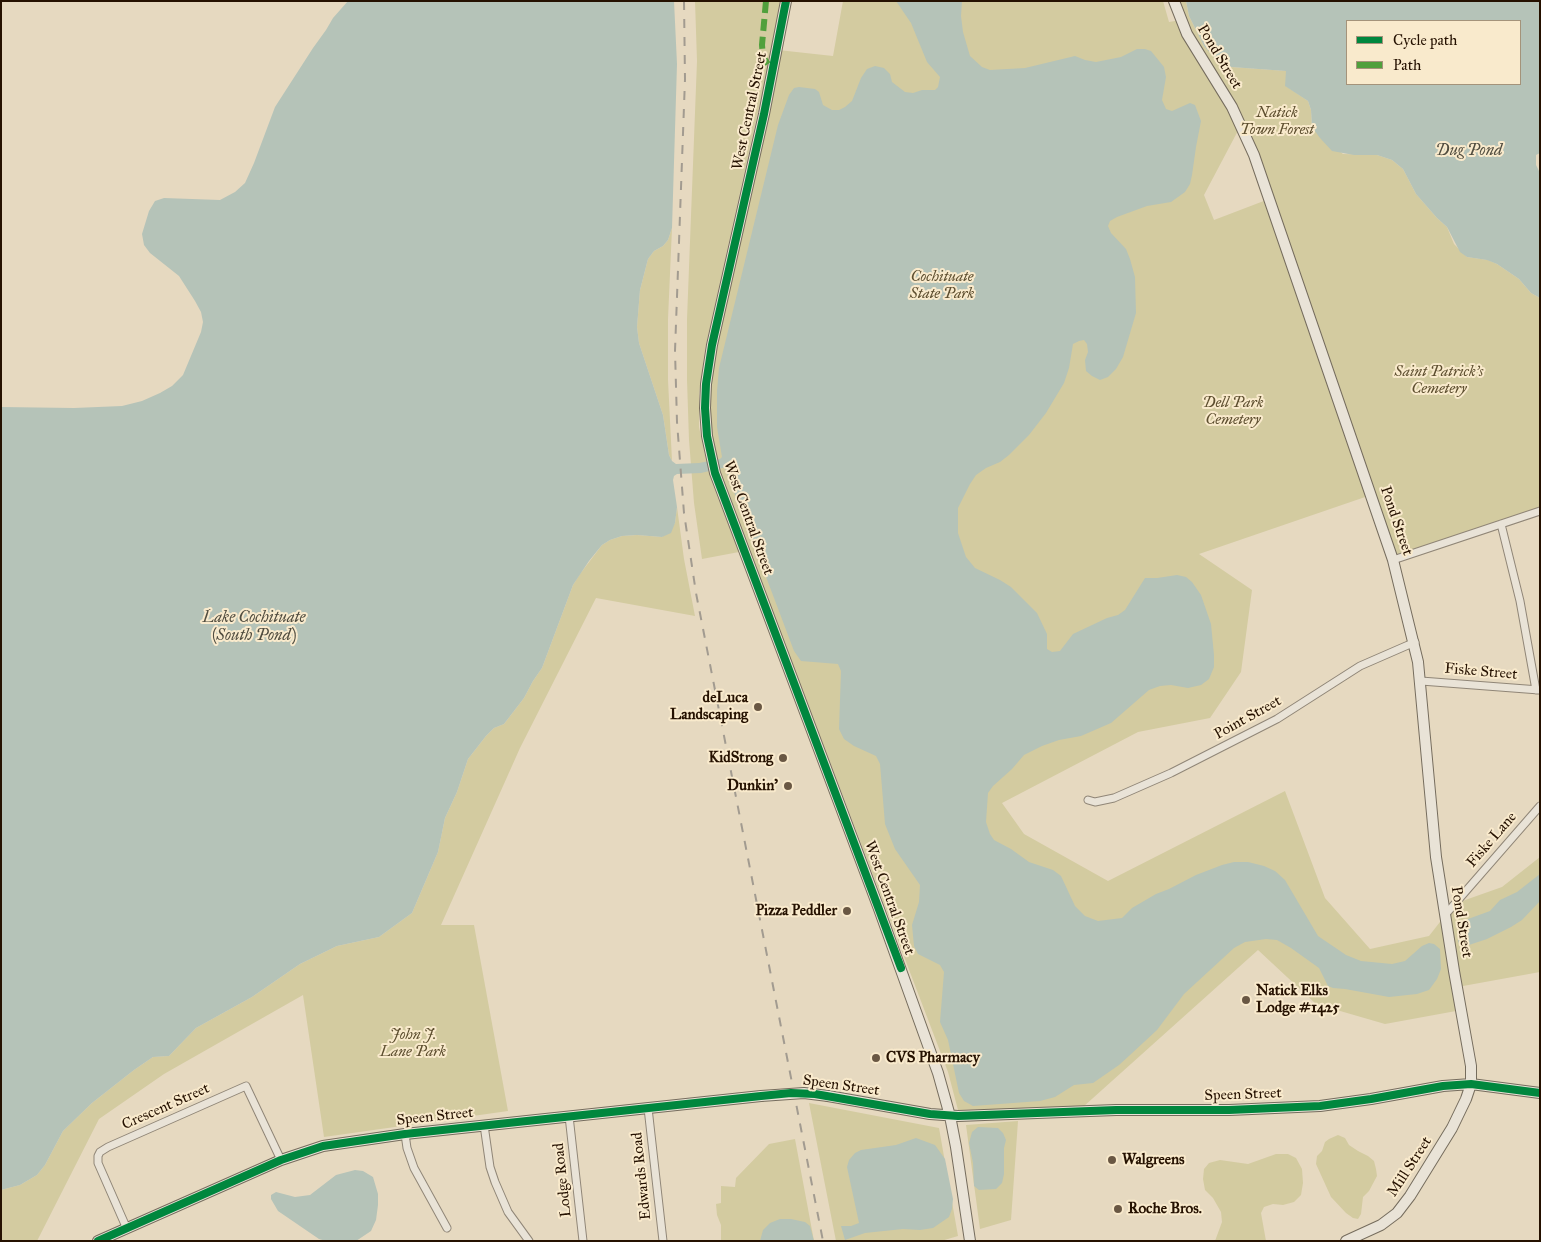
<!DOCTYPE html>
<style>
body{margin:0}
#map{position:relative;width:1541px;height:1242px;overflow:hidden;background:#e6d9c0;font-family:"IM FELL Great Primer",serif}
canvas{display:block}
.frame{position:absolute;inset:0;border:2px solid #251100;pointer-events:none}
.legend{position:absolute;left:1346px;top:20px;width:175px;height:65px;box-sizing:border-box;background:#f9eacc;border:1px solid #a4937a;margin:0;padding:6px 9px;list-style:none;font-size:15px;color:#251100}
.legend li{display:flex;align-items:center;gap:10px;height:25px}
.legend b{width:25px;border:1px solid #a4937a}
</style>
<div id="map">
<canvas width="1541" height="1242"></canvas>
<div class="frame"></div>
<ul class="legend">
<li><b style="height:6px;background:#00873e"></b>Cycle path</li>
<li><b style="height:6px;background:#50a03c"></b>Path</li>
</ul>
</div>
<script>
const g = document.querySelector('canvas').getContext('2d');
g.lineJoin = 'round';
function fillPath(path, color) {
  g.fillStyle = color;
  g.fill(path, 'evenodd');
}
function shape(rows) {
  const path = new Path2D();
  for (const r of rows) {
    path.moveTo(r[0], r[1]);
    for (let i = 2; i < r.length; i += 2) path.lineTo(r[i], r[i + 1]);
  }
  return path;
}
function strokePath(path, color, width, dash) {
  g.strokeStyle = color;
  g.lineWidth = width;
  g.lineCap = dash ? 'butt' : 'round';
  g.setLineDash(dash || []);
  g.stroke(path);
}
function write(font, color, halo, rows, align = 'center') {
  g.font = font + ' "IM FELL Great Primer",serif';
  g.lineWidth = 4;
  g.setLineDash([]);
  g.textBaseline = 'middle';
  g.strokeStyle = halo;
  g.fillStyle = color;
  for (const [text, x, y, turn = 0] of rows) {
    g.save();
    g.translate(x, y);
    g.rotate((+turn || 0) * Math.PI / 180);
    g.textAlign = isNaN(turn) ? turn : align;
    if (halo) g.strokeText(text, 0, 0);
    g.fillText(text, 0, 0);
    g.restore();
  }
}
fillPath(shape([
 [695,1,780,1,769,63,705,349,699,394,699,427,707,465,713,485,739,552,702,559,694,503,689,440,687,380,687,319,697,61],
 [843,1,1163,1,1169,22,1181,20,1174,1,1186,1,1189,16,1204,46,1231,67,1287,71,1286,86,1308,101,1311,110,1312,127,1343,154,1377,155,1392,160,1403,169,1416,194,1437,218,1447,227,1454,244,1467,257,1488,260,1497,264,1519,279,1531,293,1540,298,1540,511,1393,560,1371,495,1199,554,1252,590,1241,672,1210,718,1138,732,1002,803,1024,834,1108,881,1285,791,1325,898,1370,949,1429,936,1454,904,1502,887,1540,857,1540,972,1452,988,1456,1011,1385,1024,1316,1004,1258,950,1083,1107,958,1110,948,1072,735,513,713,463,706,384,778,50,833,56],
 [1241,125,1269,199,1214,220,1204,195],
 [672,228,668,319,668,380,672,461,669,455,663,415,639,343,637,327,640,290,648,259,654,251,663,246,668,240],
 [677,507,684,559,695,616,596,598,520,748,441,925,474,925,508,1111,324,1137,303,995,164,1074,99,1119,37,1241,1,1241,1,1190,20,1185,37,1175,45,1165,63,1131,92,1103,134,1070,153,1057,169,1056,196,1028,252,997,300,964,337,946,379,937,412,913,438,852,445,818,457,792,468,759,486,736,494,728,504,724,524,698,533,681,542,668,573,585,580,574,602,545,610,540,622,536,637,535,662,537,675,523],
 [809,1103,939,1128,958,1236,941,1241,836,1241],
 [1018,1121,1011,1220,980,1229,966,1125],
 [1338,1135,1345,1138,1349,1145,1358,1151,1368,1156,1374,1161,1376,1169,1377,1176,1369,1191,1363,1197,1361,1214,1358,1219,1353,1218,1346,1213,1331,1197,1316,1164,1317,1156,1322,1151,1325,1142,1329,1139],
 [795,1139,814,1241,721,1241,721,1225,717,1215,716,1204,721,1203,721,1186,735,1187,736,1178,769,1144],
 [1276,1154,1288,1154,1296,1158,1302,1169,1303,1183,1301,1195,1294,1202,1283,1205,1273,1204,1264,1207,1261,1213,1266,1241,1215,1241,1222,1222,1221,1212,1213,1198,1205,1190,1203,1179,1204,1169,1209,1163,1220,1160,1248,1164]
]), '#d3cba0');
fillPath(shape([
 [348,1,674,1,677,64,672,228,668,240,663,246,654,251,648,259,640,290,637,327,639,343,663,415,669,455,672,461,676,464,699,463,720,459,722,457,717,427,717,391,719,368,778,125,789,95,794,88,799,87,815,89,819,92,823,105,832,110,839,110,845,107,852,101,861,78,867,69,875,66,884,68,890,74,892,82,905,92,913,93,922,90,935,90,938,87,940,77,927,62,911,23,896,1,962,1,961,16,963,32,970,56,982,67,990,70,1025,68,1075,56,1085,60,1096,62,1121,57,1137,49,1145,49,1151,51,1164,67,1166,77,1162,100,1166,109,1172,111,1190,103,1195,105,1201,121,1196,147,1192,175,1190,184,1185,192,1171,202,1147,206,1117,217,1110,221,1108,226,1111,233,1126,249,1130,259,1135,277,1136,313,1123,357,1116,369,1108,377,1100,380,1092,376,1086,371,1085,360,1088,352,1087,344,1084,340,1079,341,1073,344,1069,368,1064,383,1046,413,1029,435,1009,455,1000,462,986,468,976,475,970,484,958,508,958,533,966,557,975,568,1000,580,1011,587,1037,613,1047,634,1047,649,1052,652,1060,651,1073,634,1107,618,1118,615,1125,610,1145,578,1157,578,1177,575,1186,577,1192,582,1201,595,1211,624,1214,655,1214,667,1209,679,1201,685,1188,688,1171,685,1160,686,1149,690,1111,723,1081,736,1059,740,1042,746,1024,755,1012,769,993,786,988,793,986,822,990,834,994,840,1011,849,1029,862,1053,870,1061,876,1075,906,1085,916,1098,921,1122,918,1132,908,1156,894,1169,889,1196,875,1222,865,1234,862,1248,862,1264,866,1275,871,1285,880,1318,936,1346,955,1361,961,1392,964,1405,961,1422,946,1429,943,1434,944,1440,949,1441,969,1437,979,1429,990,1417,994,1389,997,1345,989,1333,988,1328,986,1319,968,1291,948,1277,940,1266,939,1245,942,1234,948,1184,994,1157,1030,1130,1055,1119,1065,1093,1083,1074,1085,1055,1097,1040,1101,973,1106,964,1101,959,1093,948,1040,940,1022,944,972,940,965,918,954,914,946,912,925,919,902,920,885,895,849,885,824,880,764,876,756,854,746,844,739,839,729,841,671,838,664,801,661,794,651,725,468,722,468,701,473,677,474,674,476,673,480,677,507,675,523,671,533,662,537,637,535,622,536,610,540,602,545,589,561,573,585,542,668,533,681,524,698,504,724,494,728,486,736,468,759,457,792,445,818,438,852,412,913,379,937,337,946,300,964,252,997,196,1028,169,1056,153,1057,134,1070,92,1103,63,1131,45,1165,37,1175,20,1185,1,1190,1,407,74,408,122,406,142,401,160,393,172,386,183,375,201,332,203,322,201,312,195,301,179,276,150,253,144,245,142,234,149,211,155,201,164,198,220,200,235,192,245,183,254,163,275,107,313,48,326,30,333,18],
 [1186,1,1540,1,1540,153,1536,155,1536,165,1540,173,1540,298,1531,293,1519,279,1497,264,1487,260,1467,257,1460,252,1447,227,1437,218,1416,194,1403,169,1392,160,1377,155,1354,155,1332,151,1320,138,1312,127,1311,110,1308,101,1285,86,1286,71,1231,67,1220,64,1204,46,1189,16],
 [1520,21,1520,84,1347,84,1347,21],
 [1540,874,1540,901,1522,920,1511,927,1487,939,1466,946,1459,945,1458,940,1464,935,1465,923,1468,919,1490,911,1500,900,1517,892],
 [978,1127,998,1128,1003,1133,1006,1140,1004,1148,1004,1174,1002,1183,996,1189,979,1190,974,1186,973,1163,969,1143,972,1132],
 [916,1138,935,1145,945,1159,953,1199,952,1209,949,1217,933,1228,920,1230,903,1229,865,1233,845,1240,841,1226,851,1226,859,1223,847,1167,849,1160,855,1153,861,1150,896,1145],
 [355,1170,363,1171,373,1177,378,1194,378,1205,376,1220,371,1231,356,1241,326,1241,319,1239,278,1211,271,1199,271,1195,276,1192,295,1197,310,1195,336,1175],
 [780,1219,791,1219,805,1222,810,1226,814,1241,760,1241,763,1230,770,1223]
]), '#b5c3b8');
const street = shape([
 [1501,524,1520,601,1536,690],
 [1393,560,1540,511],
 [1421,681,1539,690],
 [1088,800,1095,802,1114,798,1171,773,1277,719,1360,666,1415,642],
 [1445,915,1540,806],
 [648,1108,663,1241],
 [569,1116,583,1241],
 [484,1125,490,1167,495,1182,508,1212,529,1241],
 [405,1134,407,1148,414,1168,447,1228],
 [127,1229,98,1163,98,1156,100,1152,108,1147,246,1086,281,1160]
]);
const secondary = shape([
 [786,1,764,114,712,345,706,384,705,408,707,436,715,473,879,909,938,1073,950,1116,956,1147,970,1241],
 [1174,1,1187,34,1232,107,1254,155,1393,560,1418,662,1436,857,1454,971,1471,1066,1471,1084,1466,1099,1452,1128,1410,1196,1397,1213,1381,1225,1346,1241],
 [828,1096,930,1114,958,1116,1116,1110,1229,1110,1320,1106,1371,1099,1443,1086,1471,1084,1540,1093],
 [98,1241,281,1160,323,1146,405,1134,761,1096]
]);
strokePath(street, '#908677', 9);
strokePath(secondary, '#756c5d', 12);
strokePath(street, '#e9e3d7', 7);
strokePath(secondary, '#e9e3d7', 10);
strokePath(shape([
 [684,1,685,79,675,351,677,422,684,513,696,593,823,1241]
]), '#a29b90', 2, [9, 9]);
const secondaryBridge = shape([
 [761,1096,804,1093,828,1096]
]);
strokePath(secondaryBridge, '#756c5d', 12, []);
strokePath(secondaryBridge, '#e9e3d7', 10);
strokePath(shape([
 [766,1,762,45,763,57,768,64]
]), '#50a03c', 6, [12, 6]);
strokePath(shape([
 [786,1,764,114,712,345,706,384,705,408,707,436,715,473,901,968],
 [98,1241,281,1160,323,1146,405,1134,761,1096,791,1093,815,1094,930,1114,958,1116,1116,1110,1229,1110,1320,1106,1371,1099,1443,1086,1471,1084,1540,1093]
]), '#00873e', 8);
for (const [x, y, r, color] of [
 [758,707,5,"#695743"],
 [783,758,5,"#695743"],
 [788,786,5,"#695743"],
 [847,911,5,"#695743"],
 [1246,1000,5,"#695743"],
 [876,1058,5,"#695743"],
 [1112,1160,5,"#695743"],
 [1118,1209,5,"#695743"]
]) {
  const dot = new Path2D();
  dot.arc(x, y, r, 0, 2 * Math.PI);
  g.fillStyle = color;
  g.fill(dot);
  strokePath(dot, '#f9eacc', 2);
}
write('15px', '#251100', '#f9eacc', [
 ["Pond Street",1219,57,59],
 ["West Central Street",750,111,-78],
 ["West Central Street",748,518,70],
 ["Pond Street",1396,521,71],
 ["Fiske Street",1481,672,5],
 ["Point Street",1248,718,-29],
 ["Fiske Lane",1492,840,-49],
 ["West Central Street",889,898,70],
 ["Pond Street",1461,922,81],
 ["Speen Street",841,1086,8],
 ["Speen Street",1243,1095,-2],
 ["Crescent Street",166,1107,-24],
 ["Speen Street",435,1117,-6],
 ["Mill Street",1410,1167,-57],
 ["Edwards Road",642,1176,-96],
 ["Lodge Road",563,1180,-96]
]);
write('italic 15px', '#5d4e2f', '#f9eacc', [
 ["Natick",1277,113],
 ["Town Forest",1277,130],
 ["Cochituate",942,277],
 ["State Park",942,294],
 ["Saint Patrick's",1439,372],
 ["Cemetery",1439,389],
 ["Dell Park",1233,403],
 ["Cemetery",1233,420],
 ["John J.",413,1035],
 ["Lane Park",413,1052]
]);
write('bold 15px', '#251100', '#f9eacc', [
 ["deLuca",748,698],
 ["Landscaping",748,715],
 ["KidStrong",773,758],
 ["Dunkin'",778,786],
 ["Pizza Peddler",837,911],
 ["Natick Elks",1256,991,"left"],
 ["Lodge #1425",1256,1008,"left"],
 ["CVS Pharmacy",886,1058,"left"],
 ["Walgreens",1122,1160,"left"],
 ["Roche Bros.",1128,1209,"left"]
], 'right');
write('italic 16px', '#504c3f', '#f9eacc', [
 ["Dug Pond",1469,151],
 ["Lake Cochituate",254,618],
 ["(South Pond)",254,636]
]);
</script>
